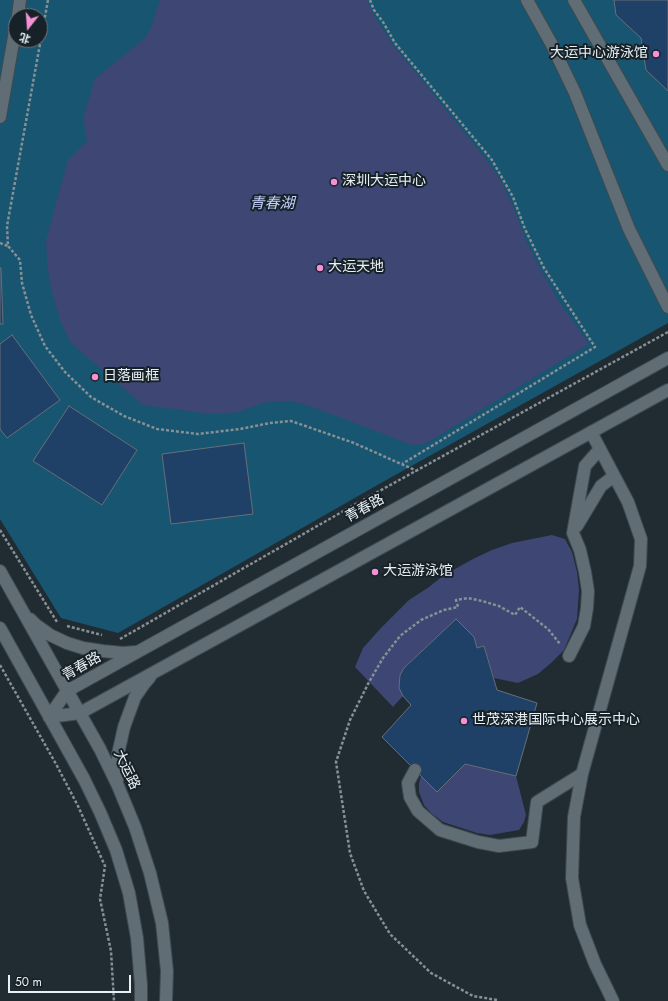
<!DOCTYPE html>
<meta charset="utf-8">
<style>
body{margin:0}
#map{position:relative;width:668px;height:1001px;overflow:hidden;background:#202c32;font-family:Jost,"Noto Sans SC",sans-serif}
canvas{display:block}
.north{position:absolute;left:8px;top:8px;width:40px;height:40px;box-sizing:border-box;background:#172228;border:1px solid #6b747a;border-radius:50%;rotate:197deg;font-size:11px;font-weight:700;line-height:16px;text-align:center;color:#e9f0f5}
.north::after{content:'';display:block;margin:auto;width:14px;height:18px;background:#f491d4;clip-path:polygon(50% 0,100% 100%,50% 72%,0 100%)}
.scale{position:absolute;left:8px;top:975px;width:123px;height:18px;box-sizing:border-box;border:2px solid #e9f0f5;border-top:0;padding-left:5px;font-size:12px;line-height:14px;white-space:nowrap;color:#e9f0f5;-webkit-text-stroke:3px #172228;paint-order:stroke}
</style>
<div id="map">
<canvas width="668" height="1001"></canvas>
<div class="north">北</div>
<div class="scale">50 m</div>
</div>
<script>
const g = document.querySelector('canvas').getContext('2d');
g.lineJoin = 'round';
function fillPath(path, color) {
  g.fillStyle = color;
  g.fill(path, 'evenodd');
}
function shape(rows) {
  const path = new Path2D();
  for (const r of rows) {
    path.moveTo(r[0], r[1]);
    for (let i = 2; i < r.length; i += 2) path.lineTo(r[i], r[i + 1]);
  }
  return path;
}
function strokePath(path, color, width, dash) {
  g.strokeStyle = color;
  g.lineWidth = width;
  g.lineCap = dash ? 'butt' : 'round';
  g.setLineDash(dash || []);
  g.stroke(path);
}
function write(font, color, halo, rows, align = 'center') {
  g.font = font + ' Jost,"Noto Sans SC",sans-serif';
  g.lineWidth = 4;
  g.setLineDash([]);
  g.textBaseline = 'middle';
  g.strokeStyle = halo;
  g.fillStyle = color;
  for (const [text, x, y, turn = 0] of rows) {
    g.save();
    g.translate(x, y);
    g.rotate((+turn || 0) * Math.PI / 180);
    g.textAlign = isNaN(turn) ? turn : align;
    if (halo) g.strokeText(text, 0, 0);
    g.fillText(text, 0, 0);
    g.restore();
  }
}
fillPath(shape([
 [0,0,668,0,668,323,381,483,118,633,61,618,0,519],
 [16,16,40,16,40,40,16,40]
]), '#185570');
fillPath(shape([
 [160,0,367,0,376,19,393,45,489,163,502,183,512,204,525,238,539,267,559,302,589,344,425,444,412,445,315,408,296,402,276,401,263,403,238,412,223,414,210,414,143,405,71,343,60,320,51,289,47,263,46,240,68,160,87,141,83,118,95,79,145,38,152,26,158,5],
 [552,535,565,539,572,552,577,572,579,590,577,619,564,650,551,663,538,674,518,683,494,678,484,646,477,648,474,637,456,619,404,668,400,675,403,696,393,707,355,667,363,648,380,629,409,600,429,587,444,575,475,558,492,550,512,543],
 [465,764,516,776,526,815,524,822,519,830,490,835,477,833,443,822,431,813,424,805,419,792,419,783,421,776,437,792]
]), '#3e4674');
const building = shape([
 [614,0,668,0,668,91,646,70,641,38,616,15,614,0],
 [0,268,1,268,3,324,0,324,0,268],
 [12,335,60,400,7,438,0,429,0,344,12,335],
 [69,406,137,450,102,505,33,461,69,406],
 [244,443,253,514,171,524,162,454,244,443],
 [456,619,474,637,477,648,484,646,497,690,537,703,516,776,465,764,437,792,382,737,411,705,403,696,399,688,400,675,404,668,456,619]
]);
fillPath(building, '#1f4067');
strokePath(building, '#666f79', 1);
const minor = shape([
 [527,0,551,43,575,93,629,229,668,307],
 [574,0,668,165],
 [18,16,20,0],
 [0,117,16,25],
 [591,432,628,502,641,539,640,566,582,774,574,817,572,878,580,925,595,964,613,1001],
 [577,526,601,486,614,476],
 [0,571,100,749,118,786,135,827,150,873,162,923,167,971,166,1001],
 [30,619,36,625,50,635,67,643,83,648,103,651,123,653,135,652],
 [0,628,84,779,100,812,116,850,129,893,137,938,141,985,141,1001],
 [569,656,584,626,587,608,588,591,585,572,580,550,573,533,585,466,600,449],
 [49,717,67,691,668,358],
 [49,717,80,713,668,390],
 [415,770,408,783,410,797,418,811,440,830,478,842,499,846,532,842,537,802,582,774],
 [117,781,117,770,118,754,124,727,135,697,144,684,150,677]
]);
strokePath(minor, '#3f494f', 14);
strokePath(shape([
 [48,0,7,226,8,246,20,260,22,283,31,315,45,346,65,372,91,397,124,416,157,429,198,434,240,429,270,423,291,421,354,443,417,471],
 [370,0,374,10,383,22,395,43,492,160,513,197,525,229,544,268,595,347,402,464],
 [0,243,8,246],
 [0,530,57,622],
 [67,626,102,635],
 [120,639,354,505,668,332],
 [0,665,56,764,78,806,105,866,100,899,111,951,114,1001],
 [497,1000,473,996,431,973,390,934,364,891,350,853,336,762,350,720,369,682,383,658,400,636,421,620,444,610,458,607,456,600,468,598,482,601,499,606,515,615,520,607,548,629,560,644]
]), '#869095', 2.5, [3, 2]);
strokePath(minor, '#606d74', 12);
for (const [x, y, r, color] of [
 [656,54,4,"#f491d4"],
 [334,182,4,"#f491d4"],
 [320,268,4,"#f491d4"],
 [95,377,4,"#f491d4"],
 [375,572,4,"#f491d4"],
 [464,721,4,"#f491d4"]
]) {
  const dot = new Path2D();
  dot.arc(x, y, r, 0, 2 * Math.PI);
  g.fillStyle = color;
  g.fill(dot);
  strokePath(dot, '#172228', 1.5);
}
write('14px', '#e9f0f5', '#172228', [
 ["大运中心游泳馆",648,54,"right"],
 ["深圳大运中心",342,182],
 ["大运天地",328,268],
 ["日落画框",103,377],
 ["大运游泳馆",383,572],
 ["世茂深港国际中心展示中心",472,721]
], 'left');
write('14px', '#e9f0f5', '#172228', [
 ["青春路",365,509,-29],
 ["青春路",82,667,-30],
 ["大运路",126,770,65]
]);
write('italic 15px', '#c5cffd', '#172228', [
 ["青春湖",272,204]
]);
</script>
